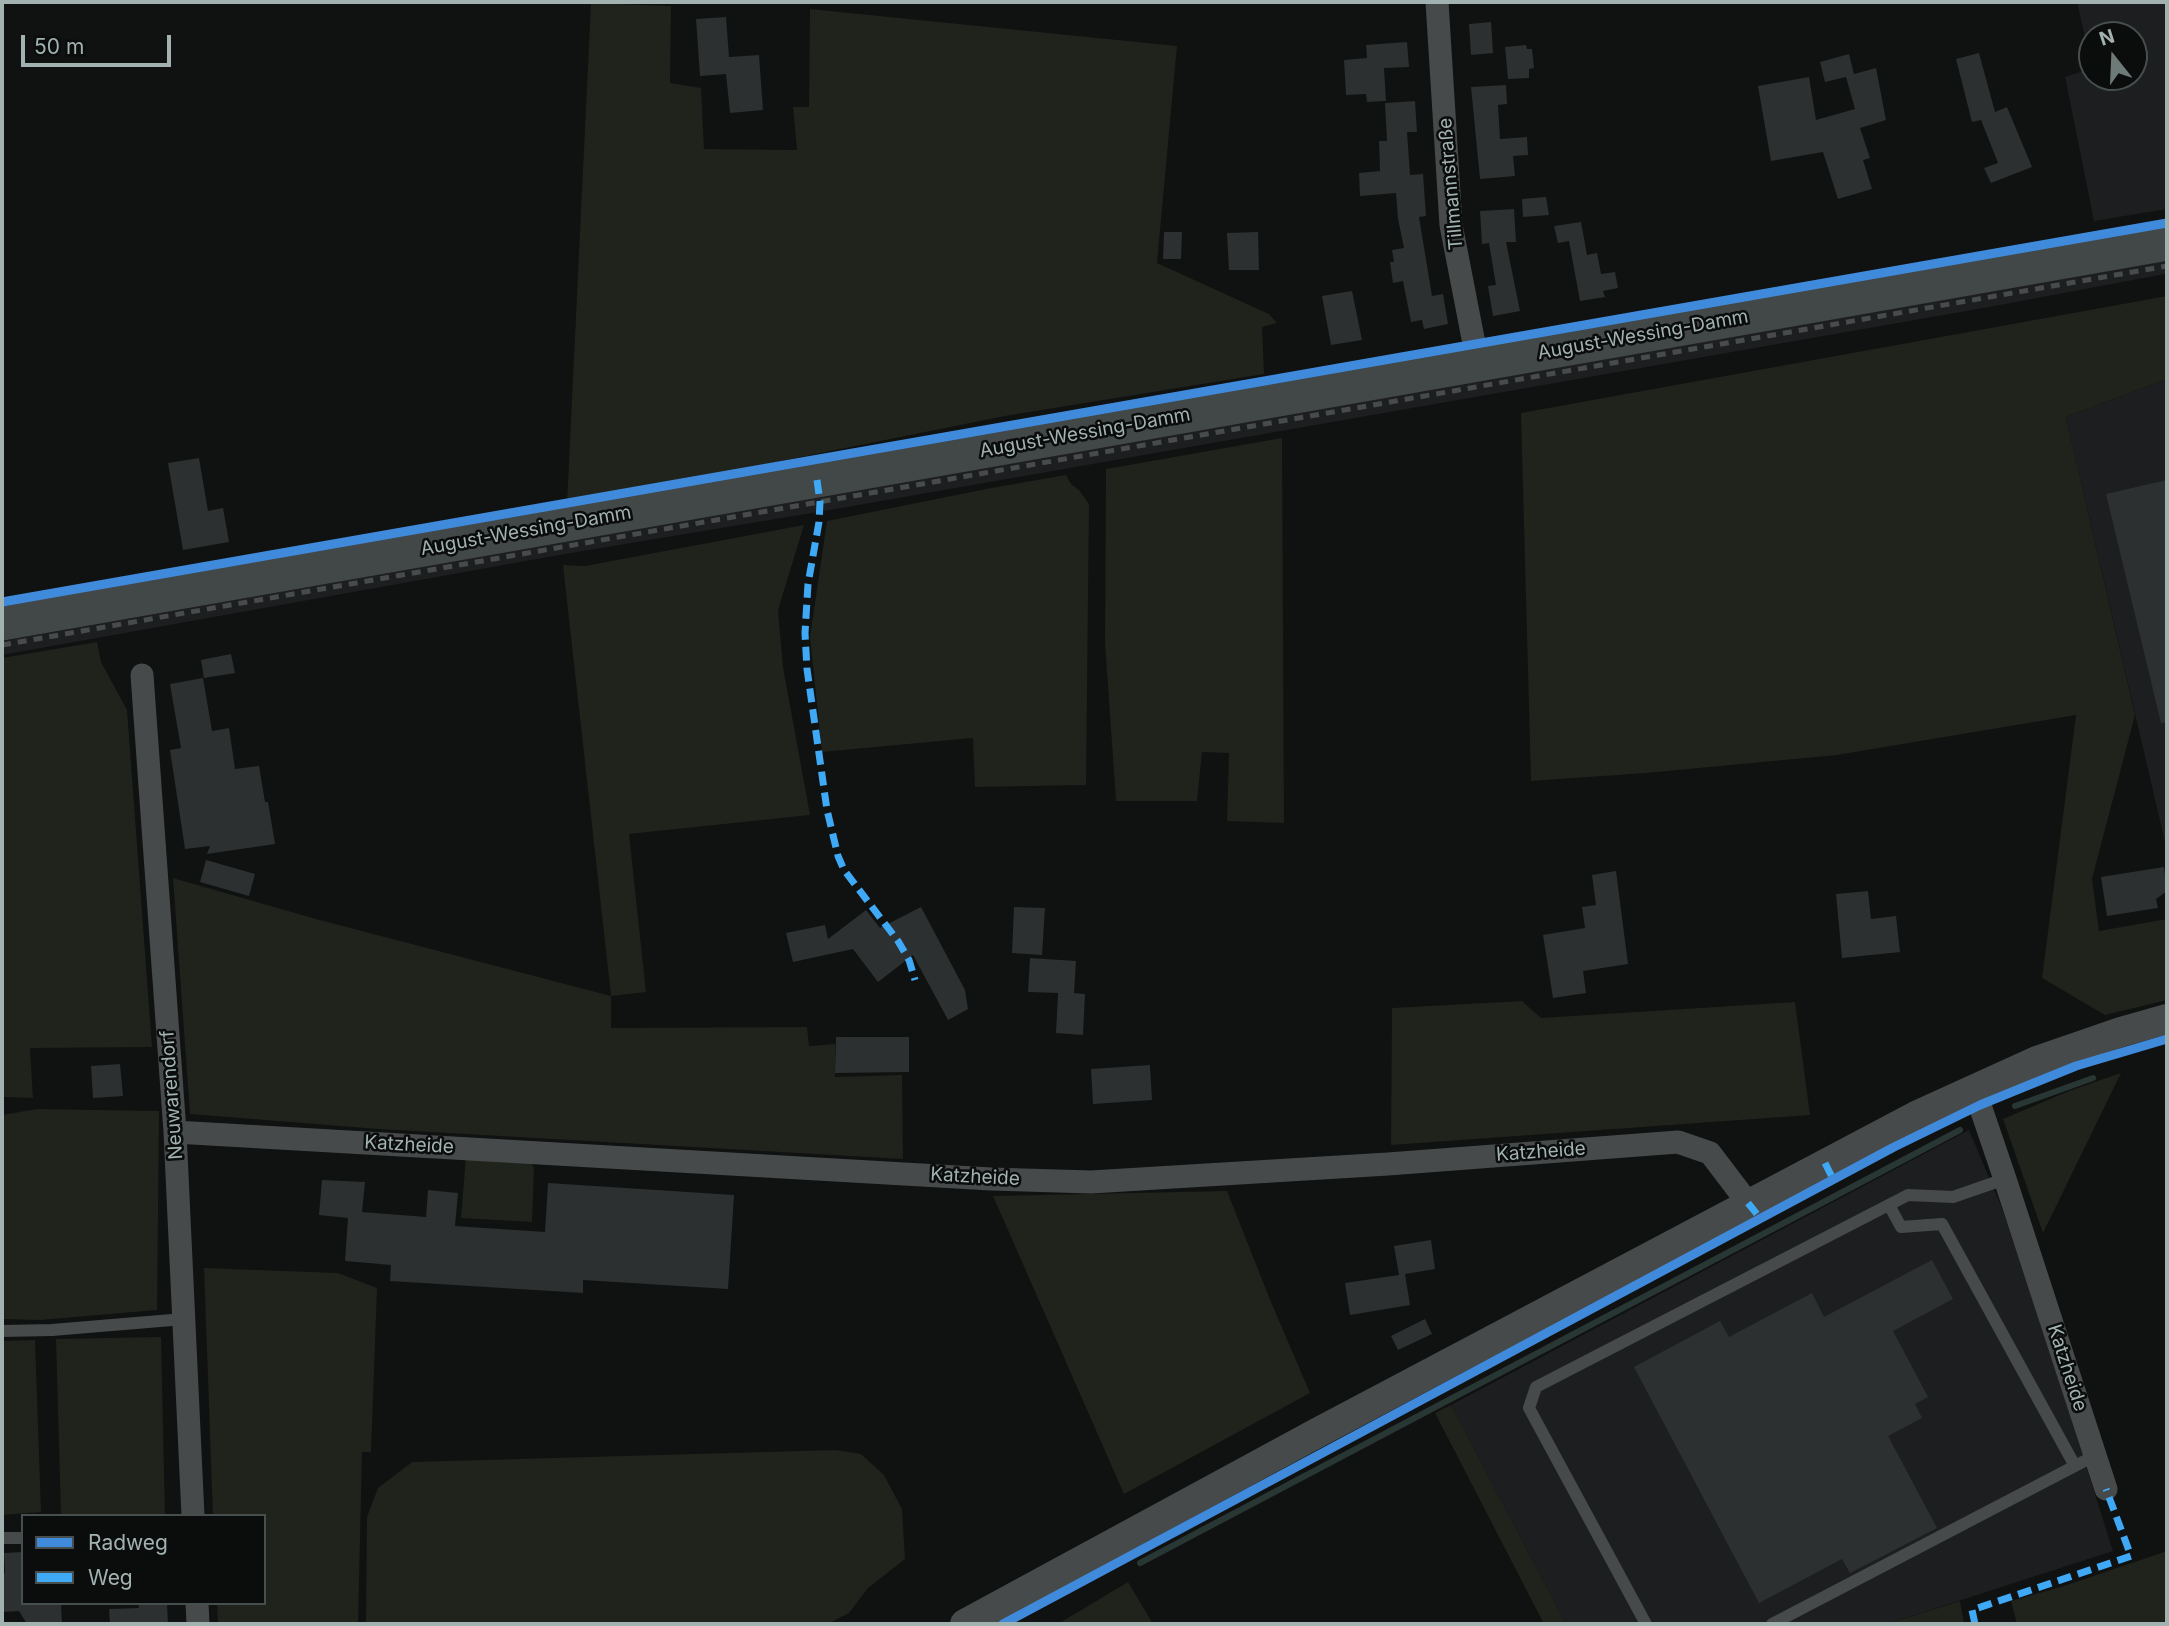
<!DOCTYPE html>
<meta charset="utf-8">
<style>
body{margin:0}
#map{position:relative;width:2169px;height:1626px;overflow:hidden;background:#101111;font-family:Inter,sans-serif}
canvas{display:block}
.frame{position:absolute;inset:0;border:4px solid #a1b2b0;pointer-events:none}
.legend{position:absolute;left:21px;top:1514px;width:245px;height:91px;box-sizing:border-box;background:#0b0c0c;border:2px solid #474e4e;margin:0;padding:9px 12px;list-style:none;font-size:21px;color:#a1b2b0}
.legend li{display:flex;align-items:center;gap:14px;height:35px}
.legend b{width:35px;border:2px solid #474e4e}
.north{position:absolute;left:2078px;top:21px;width:70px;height:70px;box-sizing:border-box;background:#0b0c0c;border:2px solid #474e4e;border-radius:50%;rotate:342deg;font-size:19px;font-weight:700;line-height:28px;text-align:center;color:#a1b2b0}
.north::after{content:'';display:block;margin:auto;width:24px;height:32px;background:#6e7a78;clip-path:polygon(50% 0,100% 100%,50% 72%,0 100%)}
.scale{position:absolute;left:21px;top:35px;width:150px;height:32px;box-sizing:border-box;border:4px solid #a1b2b0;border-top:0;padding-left:9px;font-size:21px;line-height:24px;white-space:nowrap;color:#a1b2b0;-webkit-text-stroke:5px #0b0c0c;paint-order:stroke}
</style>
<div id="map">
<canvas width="2169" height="1626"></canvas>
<div class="frame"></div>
<ul class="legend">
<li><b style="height:9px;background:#408adc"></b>Radweg</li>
<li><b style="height:9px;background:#3fa9f5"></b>Weg</li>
</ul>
<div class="north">N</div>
<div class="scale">50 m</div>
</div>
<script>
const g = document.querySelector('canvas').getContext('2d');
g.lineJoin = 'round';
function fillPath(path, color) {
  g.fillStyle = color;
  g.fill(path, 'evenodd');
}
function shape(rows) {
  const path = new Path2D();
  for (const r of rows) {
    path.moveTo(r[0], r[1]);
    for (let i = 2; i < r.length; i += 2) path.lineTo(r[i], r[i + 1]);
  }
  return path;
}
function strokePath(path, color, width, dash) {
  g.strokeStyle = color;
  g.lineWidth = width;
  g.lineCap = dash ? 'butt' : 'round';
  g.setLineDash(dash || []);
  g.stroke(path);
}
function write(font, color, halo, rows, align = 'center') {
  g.font = font + ' Inter,sans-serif';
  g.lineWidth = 5;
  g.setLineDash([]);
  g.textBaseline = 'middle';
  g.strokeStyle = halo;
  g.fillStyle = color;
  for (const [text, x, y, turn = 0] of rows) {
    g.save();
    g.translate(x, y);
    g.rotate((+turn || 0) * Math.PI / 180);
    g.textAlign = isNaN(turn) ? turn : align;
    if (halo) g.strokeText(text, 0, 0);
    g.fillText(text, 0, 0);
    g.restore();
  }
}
fillPath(shape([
 [2077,2,2167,2,2167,209,2094,221,2065,77,2092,68],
 [2092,35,2134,35,2134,77,2092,77],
 [2167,258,2167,287,2165,274,1989,307,830,510,565,554,2,655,2,641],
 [2167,379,2167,851,2066,417],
 [1969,1130,2001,1206,2030,1289,2113,1551,1887,1624,1566,1624,1451,1405]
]), '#1d1e1f');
fillPath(shape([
 [591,3,671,6,670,83,701,88,704,149,797,150,793,107,809,107,810,9,1177,46,1157,263,1269,314,1277,323,1262,327,1264,374,1005,416,567,504],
 [2167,296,2167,379,2066,417,2135,715,2092,879,2099,931,2167,919,2167,1000,2105,1015,2042,978,2076,715,1837,755,1646,773,1531,781,1521,413],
 [1282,438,1284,823,1227,821,1229,753,1202,752,1197,801,1116,801,1105,643,1106,469],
 [1066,475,1071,484,1079,490,1089,504,1086,785,975,787,973,738,822,752,810,637,827,521,991,488],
 [804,525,778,610,783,667,810,815,629,834,646,992,611,996,611,1028,807,1027,809,1046,835,1044,835,1077,902,1075,903,1159,378,1129,190,1114,173,878,316,919,611,996,563,565,585,566],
 [97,642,101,662,127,710,152,1047,30,1048,33,1098,2,1097,2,658],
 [1522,1001,1541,1018,1795,1002,1810,1115,1391,1145,1392,1008],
 [2121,1073,2043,1233,2003,1119,2069,1091],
 [37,1109,159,1111,157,1310,40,1320,2,1319,2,1115],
 [466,1156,529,1159,534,1168,532,1222,461,1218],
 [1227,1191,1271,1302,1310,1393,1124,1494,993,1196],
 [204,1268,338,1273,377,1288,371,1452,362,1452,358,1624,218,1624,217,1603,264,1603,264,1516,213,1516],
 [161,1337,165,1516,61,1516,56,1339],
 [35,1340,41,1512,2,1515,2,1341],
 [1451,1405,1566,1624,1544,1624,1435,1413],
 [836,1450,861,1454,884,1475,902,1509,905,1559,868,1588,849,1613,827,1624,366,1624,367,1517,378,1488,412,1462],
 [2167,1551,2167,1623,2017,1624,2011,1601,2064,1586],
 [1128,1582,1153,1624,1058,1624],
 [1960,1601,1964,1624,1887,1624]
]), '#20221c');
strokePath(shape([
 [2015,1106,2093,1078],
 [1140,1563,1960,1130]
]), '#293734', 6);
fillPath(shape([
 [726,17,729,57,759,55,763,110,730,113,726,74,700,76,696,19],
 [1491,22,1493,53,1471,55,1469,24],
 [1407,42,1409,67,1384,68,1386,101,1367,102,1366,94,1346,95,1344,60,1367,58,1366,45],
 [1526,45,1527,49,1532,49,1534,68,1529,69,1529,78,1508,79,1505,47],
 [1979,53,1995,112,2007,107,2032,167,1991,183,1984,168,1998,163,1981,120,1972,122,1956,59],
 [1849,54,1854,74,1876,68,1886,120,1860,128,1870,158,1863,160,1872,189,1838,199,1823,152,1771,161,1758,86,1809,77,1816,120,1855,109,1846,77,1825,82,1820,62],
 [1506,85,1507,104,1498,105,1500,139,1527,137,1528,155,1513,156,1515,176,1480,179,1471,87],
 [1415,101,1417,132,1407,132,1410,175,1423,174,1426,216,1419,217,1432,296,1443,294,1448,324,1424,329,1422,320,1411,322,1403,281,1393,283,1390,262,1394,262,1392,250,1404,248,1398,219,1396,193,1360,196,1359,173,1380,171,1379,141,1387,141,1385,103],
 [1546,197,1549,215,1523,217,1522,199],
 [1514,209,1516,242,1506,242,1520,311,1493,316,1488,286,1496,285,1489,243,1482,244,1480,211],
 [1581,222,1587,255,1597,253,1601,274,1615,272,1618,288,1603,291,1605,297,1580,301,1569,241,1558,243,1554,226],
 [1164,232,1182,232,1181,259,1163,259],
 [1258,232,1259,270,1229,270,1227,233],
 [1352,291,1362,340,1331,345,1322,296],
 [199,458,208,511,223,508,229,542,183,550,168,463],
 [2167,480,2167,722,2161,723,2106,494],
 [231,654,235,673,204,678,201,660],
 [203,678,212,731,229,728,235,769,259,766,265,802,268,802,275,844,207,854,210,846,185,849,170,750,181,748,170,684],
 [206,860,255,874,249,896,200,882],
 [2164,867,2167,891,2156,899,2158,908,2107,916,2101,877],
 [1616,871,1628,964,1583,971,1586,993,1553,998,1543,935,1585,928,1582,907,1596,905,1592,875],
 [1868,891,1871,919,1896,916,1900,952,1842,958,1836,894],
 [921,907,965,990,968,1009,948,1020,913,955,878,982,853,949,793,962,786,933,825,925,828,939,866,910,880,928],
 [1014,907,1045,908,1042,955,1012,953],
 [1030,958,1076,961,1074,993,1085,994,1083,1035,1056,1033,1058,993,1028,992],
 [836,1037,909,1037,909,1072,835,1073],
 [120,1064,123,1096,93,1098,91,1066],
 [1150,1065,1152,1100,1093,1104,1091,1069],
 [322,1180,365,1182,362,1212,426,1217,428,1190,458,1193,455,1226,545,1232,548,1183,734,1195,728,1289,583,1280,583,1293,390,1281,391,1265,345,1261,348,1218,319,1215],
 [1431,1240,1435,1269,1405,1274,1410,1305,1350,1315,1345,1283,1399,1275,1394,1246],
 [1932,1260,1953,1299,1893,1331,1928,1397,1915,1404,1922,1418,1888,1436,1937,1528,1850,1573,1842,1559,1759,1603,1634,1367,1720,1321,1729,1337,1812,1293,1824,1317],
 [1425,1319,1432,1334,1398,1350,1391,1336],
 [23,1552,23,1603,61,1603,62,1624,27,1624,19,1611,2,1612,2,1573,5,1573,4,1553],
 [138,1603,167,1603,168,1624,110,1624,109,1609,139,1608]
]), '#2d3030');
strokePath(shape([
 [1889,1205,1901,1227,1942,1224,2075,1466],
 [2,1331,52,1330,184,1319],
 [2,1538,23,1538],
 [1646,1624,1529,1408,1536,1387,1908,1195,1953,1197,2005,1179],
 [1772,1624,2096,1455]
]), '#464a4a', 12);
strokePath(shape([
 [1437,2,1451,225,1478,364],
 [142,675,175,1132,193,1516],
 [1974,1088,2005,1179,2106,1489],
 [175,1132,991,1179,1091,1182,1388,1164,1678,1142,1710,1153,1748,1203],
 [197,1603,198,1624]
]), '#464a4a', 23);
strokePath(shape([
 [965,1624,1317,1433,1916,1116,2037,1061,2121,1032,2167,1019]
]), '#464a4a', 30);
strokePath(shape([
 [2,622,2167,242]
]), '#424747', 37);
strokePath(shape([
 [2,645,2167,266]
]), '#474b4b', 5, [9, 7]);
strokePath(shape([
 [817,480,820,502,819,522,808,584,805,633,807,669,827,810,838,856,844,870,898,941,909,960,915,980],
 [1825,1163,1833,1179],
 [1748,1203,1760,1218],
 [1975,1624,1972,1610,2131,1556,2106,1489]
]), '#3fa9f5', 7, [14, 7]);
strokePath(shape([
 [2,602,2167,223],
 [1003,1624,1894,1147,1980,1105,2029,1085,2076,1066,2167,1039]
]), '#408adc', 9);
write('19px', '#a1b2b0', '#0b0c0c', [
 ["Tillmannstraße",1451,184,-95],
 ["August-Wessing-Damm",1643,335,-10],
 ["August-Wessing-Damm",1085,433,-10],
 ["August-Wessing-Damm",526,531,-10],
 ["Neuwarendorf",172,1095,-94],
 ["Katzheide",409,1145,3],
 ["Katzheide",1541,1152,-4],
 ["Katzheide",975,1177,3],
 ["Katzheide",2067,1368,72]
]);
</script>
